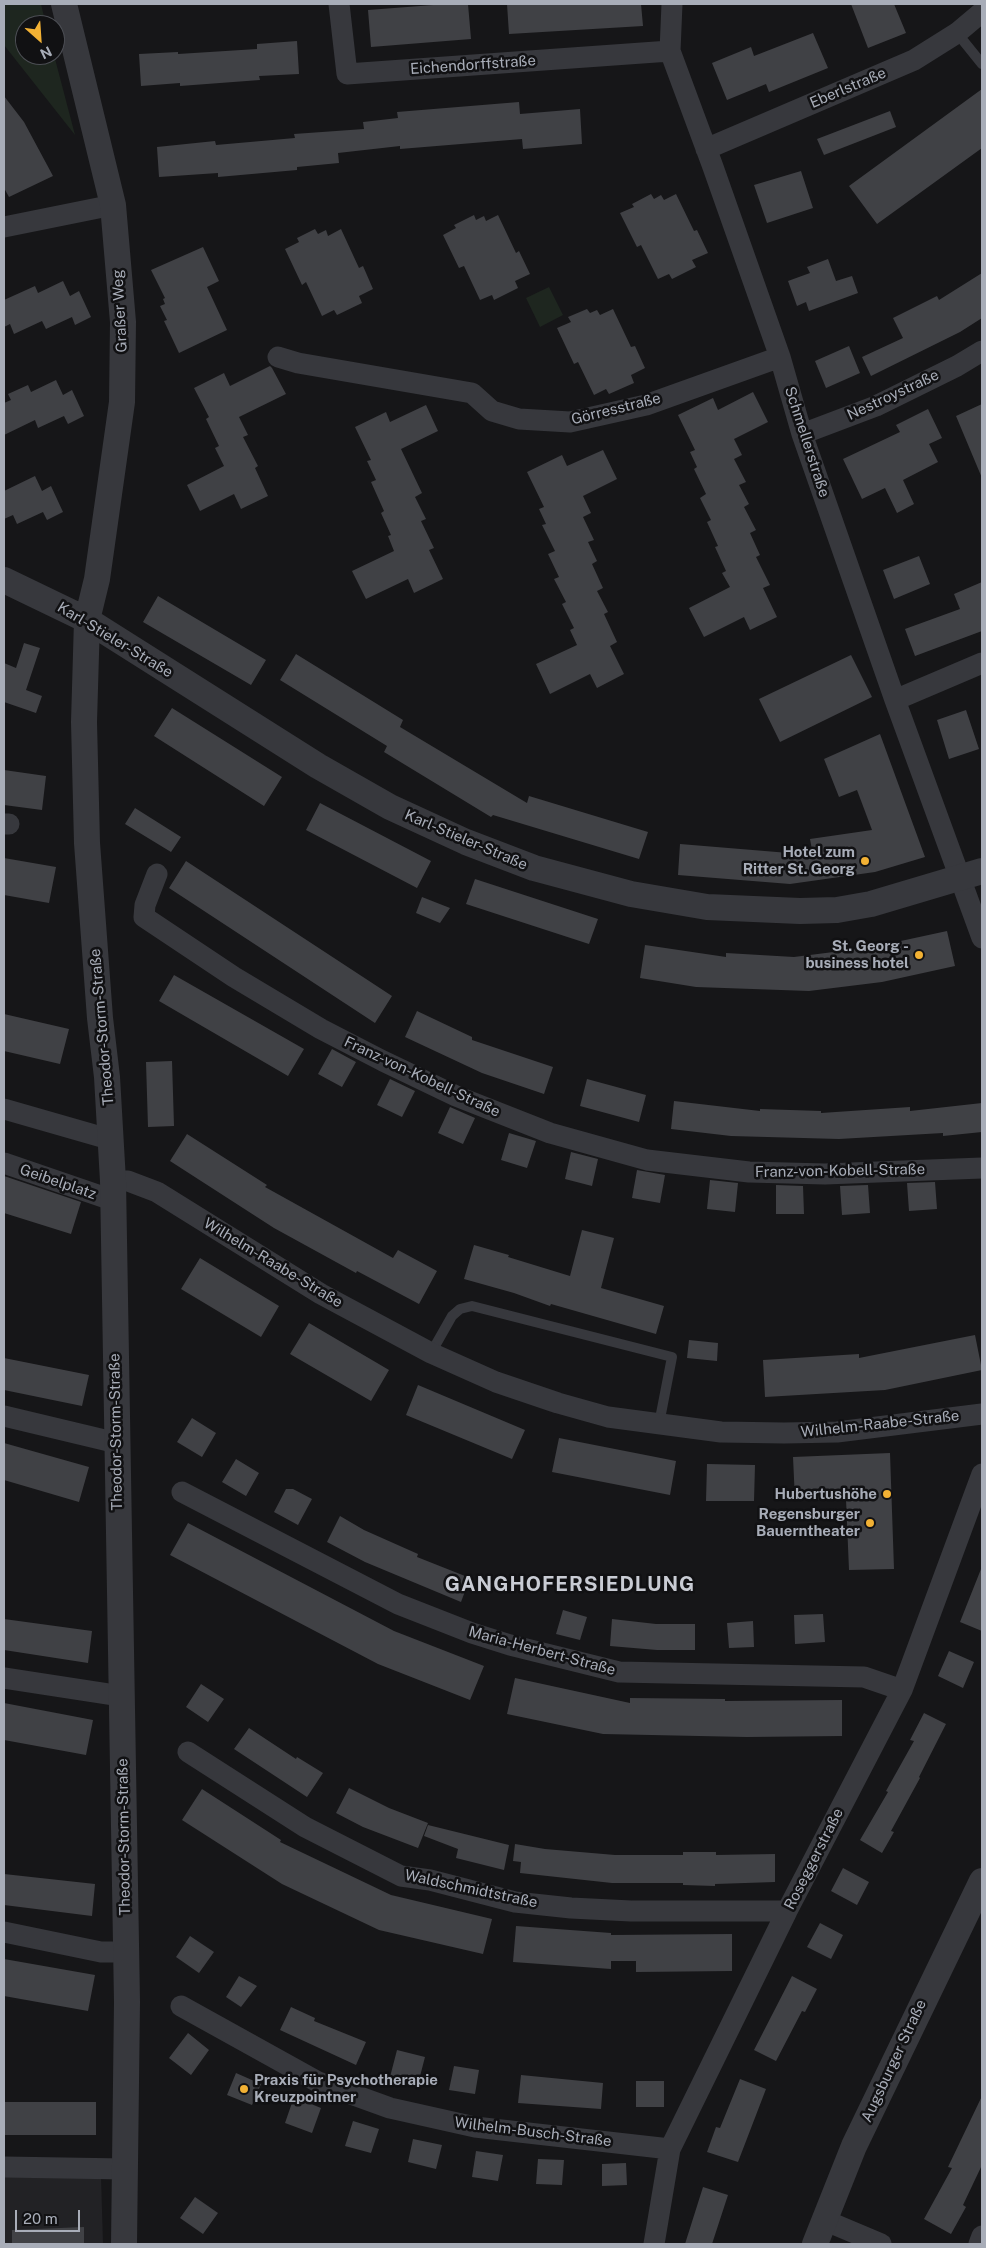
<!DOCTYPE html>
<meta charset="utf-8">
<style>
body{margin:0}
#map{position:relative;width:986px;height:2248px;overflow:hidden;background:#161618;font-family:"Public Sans",sans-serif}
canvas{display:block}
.frame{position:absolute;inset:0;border:5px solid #a8adb8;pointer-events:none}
.north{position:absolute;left:15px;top:15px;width:50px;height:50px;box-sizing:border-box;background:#111113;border:1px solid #4d4f55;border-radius:50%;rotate:154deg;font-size:14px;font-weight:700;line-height:20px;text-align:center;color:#a8adb8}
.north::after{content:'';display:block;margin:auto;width:18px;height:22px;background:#f2b134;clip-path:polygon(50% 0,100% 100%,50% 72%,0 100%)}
.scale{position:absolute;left:15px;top:2210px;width:65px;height:22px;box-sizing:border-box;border:2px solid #a8adb8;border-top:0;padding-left:6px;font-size:15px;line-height:18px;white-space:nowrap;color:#a8adb8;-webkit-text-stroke:4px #111113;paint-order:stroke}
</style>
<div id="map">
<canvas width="986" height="2248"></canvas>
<div class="frame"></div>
<div class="north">N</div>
<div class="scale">20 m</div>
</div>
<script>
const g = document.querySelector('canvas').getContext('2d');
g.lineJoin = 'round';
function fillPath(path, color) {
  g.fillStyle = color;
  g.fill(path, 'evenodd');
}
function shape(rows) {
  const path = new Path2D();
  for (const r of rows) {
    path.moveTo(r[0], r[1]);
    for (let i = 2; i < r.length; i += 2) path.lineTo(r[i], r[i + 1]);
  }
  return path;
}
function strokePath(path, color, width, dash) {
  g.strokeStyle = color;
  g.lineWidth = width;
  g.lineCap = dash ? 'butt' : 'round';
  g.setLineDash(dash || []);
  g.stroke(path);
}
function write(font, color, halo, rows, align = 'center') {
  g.font = font + ' "Public Sans",sans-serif';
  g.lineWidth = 5;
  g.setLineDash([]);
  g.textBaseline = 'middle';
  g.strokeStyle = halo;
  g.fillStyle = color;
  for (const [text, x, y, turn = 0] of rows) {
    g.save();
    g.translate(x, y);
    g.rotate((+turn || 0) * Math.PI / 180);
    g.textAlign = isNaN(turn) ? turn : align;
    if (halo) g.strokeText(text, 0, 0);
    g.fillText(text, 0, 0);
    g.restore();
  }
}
fillPath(shape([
 [101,2176,103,2244,4,2244,4,2177]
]), '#222225');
fillPath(shape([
 [4,4,41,4,46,25,25,25,25,55,54,55,75,135,4,45],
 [549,287,563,315,540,327,526,298]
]), '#1e261f');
fillPath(shape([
 [446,4,468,4,471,39,371,47,368,10],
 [507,4,641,4,643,26,509,34],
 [851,4,894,4,906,33,868,48],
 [813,33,828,68,769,92,766,84,727,100,712,63,751,47,754,56],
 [297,41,299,74,259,76,260,80,180,86,180,83,141,86,139,54,178,52,178,54,257,49,257,44],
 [982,89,982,148,877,224,849,186],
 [4,96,24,122,53,176,9,197,4,188],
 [519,102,520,114,580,109,582,144,523,149,522,139,400,149,400,146,338,153,339,163,297,167,297,170,218,177,218,173,159,177,157,147,215,141,216,145,295,138,294,134,364,129,363,122,398,118,397,112],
 [890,111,896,127,824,155,817,139],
 [801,171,813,208,767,223,754,185],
 [651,194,654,199,661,195,664,200,676,194,694,231,697,230,708,253,692,260,696,267,672,279,669,274,658,279,641,245,637,247,620,213,634,207,632,204],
 [474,215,476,220,484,216,486,221,498,215,516,253,519,251,530,274,515,281,518,288,494,300,492,295,480,300,464,266,459,268,443,235,456,228,454,225],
 [315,229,318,234,326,230,328,236,341,229,359,268,363,266,373,289,359,296,362,303,337,315,334,310,322,316,306,282,302,285,285,249,299,242,297,238],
 [203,247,219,281,207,287,227,330,179,353,164,321,167,320,160,306,165,304,163,299,165,298,151,270],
 [828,259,836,281,852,276,858,293,809,311,806,302,797,306,788,281,810,273,807,267],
 [982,273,982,318,960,332,871,376,862,357,903,338,893,318,937,296,939,300],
 [63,281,70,296,79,291,91,317,75,325,72,317,46,329,42,321,14,334,10,324,4,327,4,300,35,286,38,293],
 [587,309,590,313,597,310,600,315,613,309,631,347,635,346,645,368,631,375,634,383,609,394,606,389,594,395,578,362,574,364,557,328,571,322,568,317],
 [849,346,860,373,826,388,815,361],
 [270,366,272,368,286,394,239,417,248,435,243,437,258,466,255,468,268,496,241,509,234,494,200,511,187,485,224,466,215,448,219,446,206,419,209,417,194,388,224,373,230,386],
 [56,380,63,395,72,390,84,416,68,424,64,416,38,428,35,420,4,435,4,403,11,400,8,394,28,385,31,392],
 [753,392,768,422,734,439,742,455,734,459,746,482,739,485,749,504,744,507,756,530,750,533,760,555,756,557,770,585,763,588,777,617,750,630,744,617,704,637,689,608,730,587,722,573,726,571,715,547,718,546,707,522,711,520,700,498,706,494,694,469,697,467,690,452,695,450,678,415,713,398,718,410],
 [982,404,982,478,956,416],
 [426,405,438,431,401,449,422,493,415,497,426,519,421,521,434,548,429,550,443,579,414,593,408,579,366,599,352,571,394,551,388,536,391,535,381,513,384,511,371,482,376,480,367,461,371,460,355,427,386,412,390,422],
 [928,409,942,438,929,444,938,462,903,480,914,504,897,513,885,488,862,499,843,459,900,432,896,425],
 [603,450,617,479,583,496,591,513,583,517,594,540,588,542,597,561,592,564,603,588,597,591,608,612,604,614,617,642,610,646,624,674,597,688,590,674,550,694,536,664,577,645,570,630,574,628,562,604,566,602,554,579,559,577,548,554,555,551,542,525,546,524,539,509,544,507,527,472,562,455,567,466],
 [35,476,42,491,51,486,63,512,47,520,43,512,17,524,13,515,4,519,4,491],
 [919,556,930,584,894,599,883,570],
 [982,582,982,631,915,656,905,629,960,609,954,594],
 [158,596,266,660,251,685,143,622],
 [24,643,40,648,26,690,42,696,36,713,4,702,4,663,16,668],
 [296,654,403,720,400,727,527,803,529,796,648,832,639,859,493,815,491,817,384,752,387,746,280,680],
 [851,655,872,697,780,742,759,699],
 [172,708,282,777,264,806,154,736],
 [966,710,979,749,949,759,937,720],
 [880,734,925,857,875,872,790,884,678,875,680,844,813,855,810,839,872,830,857,790,839,797,824,759],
 [4,770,46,776,42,810,4,805],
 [320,803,431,861,417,888,306,830],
 [135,808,181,837,171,852,125,824],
 [4,858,56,867,49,903,4,895],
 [186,861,392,996,375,1023,169,888],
 [475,879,598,919,589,944,466,904],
 [422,897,450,908,440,923,416,913],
 [947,931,955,966,882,982,809,991,696,987,640,978,645,945,726,957,726,953,794,957,873,947],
 [174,975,304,1049,288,1076,159,1001],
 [417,1011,472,1037,472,1040,553,1067,544,1094,482,1073,405,1037],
 [4,1014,69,1029,60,1064,4,1051],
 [332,1049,356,1062,342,1087,318,1074],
 [172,1061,174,1126,148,1127,146,1062],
 [390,1079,415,1091,402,1117,377,1105],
 [587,1079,646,1095,639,1122,580,1106],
 [674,1101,760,1111,760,1109,821,1111,821,1113,910,1107,910,1111,982,1103,982,1132,943,1136,943,1133,839,1139,731,1136,671,1129],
 [450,1107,475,1118,463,1144,438,1133],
 [509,1133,536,1141,527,1168,501,1160],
 [187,1134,267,1185,265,1187,393,1258,398,1250,437,1271,419,1304,357,1271,356,1273,274,1228,170,1161],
 [571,1152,598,1159,592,1186,565,1179],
 [637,1170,665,1175,660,1203,632,1198],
 [4,1176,81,1202,71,1234,4,1213],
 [710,1180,738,1183,735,1212,707,1209],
 [935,1182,937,1209,909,1211,907,1183],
 [776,1185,803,1186,804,1214,776,1214],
 [868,1185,870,1213,842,1215,840,1186],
 [582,1230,614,1238,601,1288,664,1306,656,1334,551,1304,550,1306,514,1293,464,1279,474,1245,509,1255,508,1257,570,1276],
 [200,1258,279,1306,261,1337,181,1289],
 [309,1323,389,1370,371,1401,290,1354],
 [975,1335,982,1370,885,1390,765,1397,763,1360,859,1354,859,1358],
 [689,1340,718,1343,717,1361,687,1358],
 [4,1358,89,1375,82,1406,4,1390],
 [418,1385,525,1430,512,1459,406,1415],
 [192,1418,216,1433,202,1457,177,1442],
 [559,1438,676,1461,670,1495,552,1472],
 [4,1443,89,1467,79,1502,4,1480],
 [890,1453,894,1569,849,1570,846,1499,795,1500,793,1457],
 [236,1459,259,1473,246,1496,222,1482],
 [707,1464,755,1465,754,1501,706,1501],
 [286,1489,293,1489,312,1499,298,1525,274,1512],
 [340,1516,364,1530,418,1554,417,1557,470,1578,461,1602,365,1562,327,1542],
 [188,1523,394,1631,484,1666,470,1700,378,1664,170,1555],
 [981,1569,982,1569,982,1631,960,1622],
 [563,1610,587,1617,580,1640,556,1634],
 [823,1614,825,1642,795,1644,794,1615],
 [4,1619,92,1631,88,1663,4,1650],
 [612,1619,656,1624,695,1624,695,1650,657,1650,610,1646],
 [753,1621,754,1647,729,1648,727,1623],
 [949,1651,974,1662,963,1688,938,1676],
 [515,1678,630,1703,630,1698,725,1699,725,1701,842,1700,842,1736,747,1737,603,1734,507,1714],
 [201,1684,224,1699,208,1722,186,1707],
 [4,1703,93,1720,86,1755,4,1740],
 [924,1713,946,1724,919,1777,920,1778,891,1831,894,1832,882,1853,860,1840,888,1792,886,1791,914,1741,910,1740],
 [249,1728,296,1759,297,1757,323,1773,307,1797,234,1749],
 [349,1788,389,1808,428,1823,418,1848,363,1827,336,1813],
 [202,1789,281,1840,280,1842,391,1895,492,1919,483,1954,379,1930,282,1884,182,1820],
 [428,1825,509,1845,504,1870,456,1858,458,1849,424,1836],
 [515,1844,545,1849,615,1855,683,1855,683,1852,716,1852,716,1855,775,1854,775,1882,715,1884,715,1886,683,1885,683,1883,612,1883,520,1873,521,1862,513,1861],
 [843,1868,869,1882,857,1905,831,1891],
 [4,1874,95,1884,92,1916,4,1905],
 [820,1923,843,1935,831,1959,807,1947],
 [516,1926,611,1933,611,1935,732,1934,732,1971,636,1972,636,1961,611,1961,611,1969,513,1962],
 [190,1936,214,1952,199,1973,176,1957],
 [4,1959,95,1975,88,2011,4,1996],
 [239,1976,257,1986,241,2007,226,1997],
 [792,1976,817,1989,805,2012,802,2011,776,2061,754,2050],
 [291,2007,315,2018,314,2021,366,2042,356,2065,280,2030],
 [188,2033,209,2050,191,2075,169,2058],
 [397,2050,425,2057,418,2084,390,2077],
 [454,2066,479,2070,475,2094,449,2090],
 [236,2073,261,2084,252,2105,227,2095],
 [521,2075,603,2083,601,2109,518,2103],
 [740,2079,766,2089,738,2162,707,2152,716,2127,720,2128],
 [636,2081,664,2081,664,2107,636,2107],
 [982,2096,982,2165,963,2205,966,2207,951,2234,924,2219,952,2168,948,2167],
 [294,2097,321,2108,312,2133,285,2123],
 [4,2102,96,2102,96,2135,4,2135],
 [353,2121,379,2129,371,2153,345,2146],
 [413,2139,442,2145,436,2169,408,2162],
 [476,2151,503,2155,498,2181,472,2177],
 [538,2159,564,2160,562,2185,536,2184],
 [626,2163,627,2185,602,2186,602,2164],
 [703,2187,728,2195,712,2244,685,2244],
 [195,2197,218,2213,203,2234,180,2218],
 [84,2227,84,2244,12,2244,12,2230]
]), '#404145');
strokePath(shape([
 [957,33,982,64],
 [431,1353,452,1316,460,1309,472,1306,672,1357,659,1424]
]), '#37383d', 10);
strokePath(shape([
 [339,4,347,74,670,51],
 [672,4,670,51,713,167,780,357,802,434,895,700,982,938],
 [706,149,914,60,957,33,982,12],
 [4,227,113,205],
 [278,357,298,363,472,393,492,411,519,419,570,422,646,405,780,357],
 [802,434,876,406,957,366,982,351],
 [895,700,982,663],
 [4,824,9,824],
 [157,874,145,905,144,917,234,977,321,1029,383,1061,456,1096,550,1133,647,1160,749,1172,825,1174,982,1168],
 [4,1109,112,1140],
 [4,1163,112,1200],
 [113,1181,128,1181,157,1192,321,1294,431,1353,496,1382,558,1403,608,1417,721,1432,784,1433,837,1432,982,1414],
 [4,1416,117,1443],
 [182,1492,398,1604,472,1633,510,1645,619,1672,864,1677,902,1690],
 [4,1678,121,1696],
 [188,1752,305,1827,401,1876,430,1880,515,1902,571,1908,631,1911,787,1911],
 [4,1932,101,1952,126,1952],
 [181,2006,318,2082,390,2108,475,2127,670,2149],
 [4,2167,125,2169],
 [824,2220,881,2244],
 [654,2244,670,2149,787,1911,902,1690,982,1474],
 [979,2244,982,2236]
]), '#37383d', 21);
strokePath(shape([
 [64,4,113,205,123,322,122,402,97,579,87,620,84,722,87,843,100,1018,107,1077,113,1181,127,2002,124,2244],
 [4,580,87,620,318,766,390,807,466,842,534,868,631,894,707,907,800,911,837,910,871,904,982,871],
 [815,2244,854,2146,982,1881]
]), '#37383d', 26);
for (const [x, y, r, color] of [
 [865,861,5,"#f2b134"],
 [919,955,5,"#f2b134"],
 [887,1494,5,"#f2b134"],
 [870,1523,5,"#f2b134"],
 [244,2089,5,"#f2b134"]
]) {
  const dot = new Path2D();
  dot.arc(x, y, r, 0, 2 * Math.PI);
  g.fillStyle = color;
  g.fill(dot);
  strokePath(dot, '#111113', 2);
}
write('15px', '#a8adb8', '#111113', [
 ["Eichendorffstraße",473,65,-4],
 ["Eberlstraße",848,88,-23],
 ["Graßer Weg",120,311,-93],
 ["Nestroystraße",893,395,-25],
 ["Görresstraße",616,409,-14],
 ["Schmellerstraße",807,442,72],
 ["Karl-Stieler-Straße",115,640,31],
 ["Karl-Stieler-Straße",466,840,23],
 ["Theodor-Storm-Straße",102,1027,-95],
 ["Franz-von-Kobell-Straße",422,1077,25],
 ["Franz-von-Kobell-Straße",840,1171,-1],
 ["Geibelplatz",58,1182,19],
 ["Wilhelm-Raabe-Straße",273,1263,31],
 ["Wilhelm-Raabe-Straße",880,1424,-6],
 ["Theodor-Storm-Straße",116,1432,-91],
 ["Maria-Herbert-Straße",542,1651,15],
 ["Theodor-Storm-Straße",124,1837,-91],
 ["Roseggerstraße",814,1859,-63],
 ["Waldschmidtstraße",471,1889,12],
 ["Augsburger Straße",894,2061,-65],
 ["Wilhelm-Busch-Straße",533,2132,7]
]);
write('bold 15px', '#a8adb8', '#111113', [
 ["Hotel zum",855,852],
 ["Ritter St. Georg",855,869],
 ["St. Georg -",909,946],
 ["business hotel",909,963],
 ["Hubertushöhe",877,1494],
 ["Regensburger",860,1514],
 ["Bauerntheater",860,1531],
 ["Praxis für Psychotherapie",254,2080,"left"],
 ["Kreuzpointner",254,2097,"left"]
], 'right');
g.letterSpacing = '1px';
write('bold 20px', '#c9ccd4', '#111113', [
 ["GANGHOFERSIEDLUNG",570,1585]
]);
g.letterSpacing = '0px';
</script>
